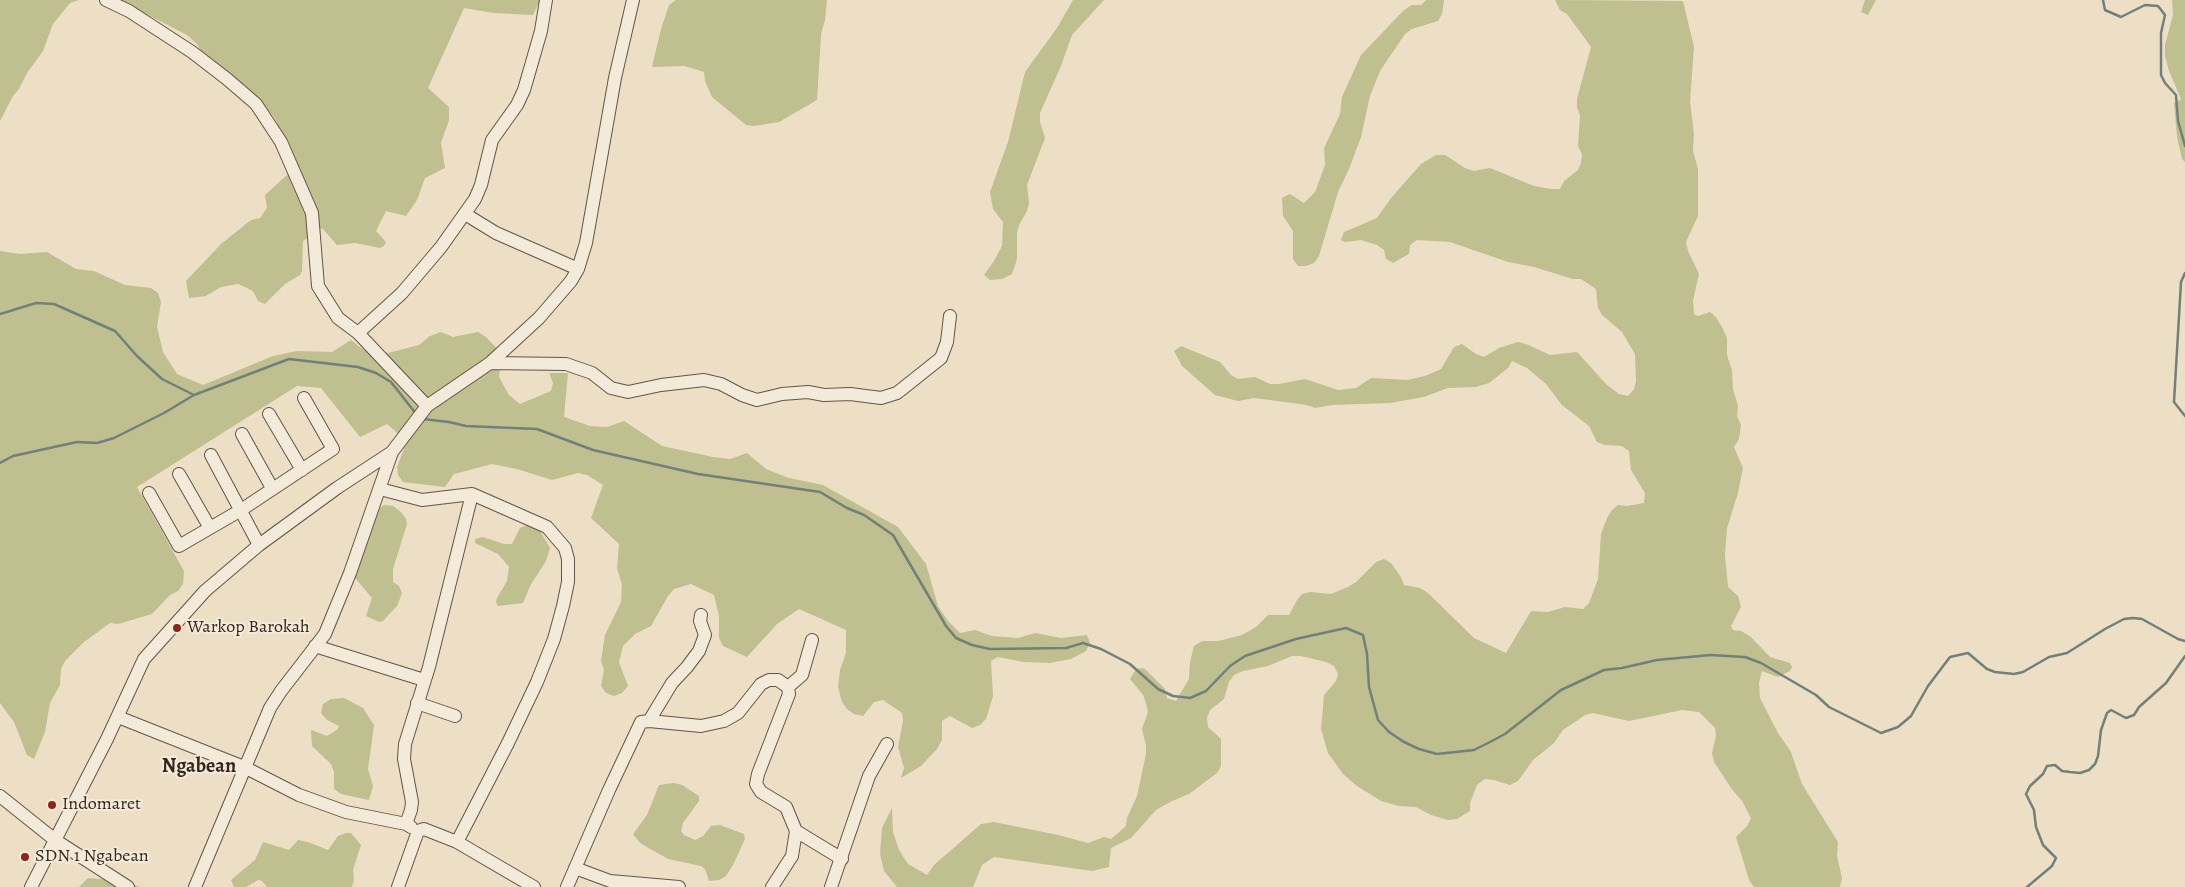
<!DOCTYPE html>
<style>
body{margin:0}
canvas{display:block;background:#ecdfc5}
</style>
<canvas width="2185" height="887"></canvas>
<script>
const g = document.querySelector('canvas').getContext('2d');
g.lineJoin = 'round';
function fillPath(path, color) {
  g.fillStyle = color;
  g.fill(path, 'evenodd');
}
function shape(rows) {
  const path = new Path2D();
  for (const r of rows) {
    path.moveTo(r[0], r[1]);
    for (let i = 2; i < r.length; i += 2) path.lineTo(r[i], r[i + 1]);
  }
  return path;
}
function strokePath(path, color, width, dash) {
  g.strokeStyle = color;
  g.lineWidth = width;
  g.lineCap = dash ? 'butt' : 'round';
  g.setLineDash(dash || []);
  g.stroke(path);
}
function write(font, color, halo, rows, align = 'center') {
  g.font = font + ' Alegreya,serif';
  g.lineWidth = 4;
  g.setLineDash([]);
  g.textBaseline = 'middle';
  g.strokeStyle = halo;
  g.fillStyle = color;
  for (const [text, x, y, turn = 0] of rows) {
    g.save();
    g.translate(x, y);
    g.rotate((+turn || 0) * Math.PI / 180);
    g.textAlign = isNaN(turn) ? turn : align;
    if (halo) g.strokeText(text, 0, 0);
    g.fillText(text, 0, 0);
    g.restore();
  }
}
fillPath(shape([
 [0,0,79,0,70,3,53,24,43,51,27,73,19,89,13,96,0,121],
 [119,0,540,0,533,15,494,13,464,8,428,88,449,107,449,120,441,143,445,168,425,178,417,200,406,216,386,211,376,231,386,242,384,246,380,248,355,243,337,245,322,228,303,241,302,271,300,275,285,284,265,304,258,301,253,291,238,284,221,287,206,296,189,298,186,281,221,244,251,220,260,218,267,208,265,195,298,165,274,117,243,84,206,60,197,44,187,35],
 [676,0,827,0,825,20,821,34,817,100,779,122,754,126,746,125,712,97,705,81,704,72,685,66,652,67,661,29,669,5],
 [1073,0,1104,0,1072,35,1061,66,1040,113,1040,122,1045,138,1027,185,1029,203,1027,211,1019,225,1017,233,1017,259,1012,274,1002,279,990,280,984,275,994,261,1002,246,1003,222,993,209,990,192,1008,142,1025,72,1057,28],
 [1426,0,1444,0,1442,14,1438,21,1412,29,1405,34,1380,71,1370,96,1361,137,1349,169,1338,192,1319,256,1314,263,1306,266,1298,266,1293,259,1293,231,1283,216,1282,198,1290,194,1304,203,1315,192,1325,165,1324,148,1340,114,1342,97,1361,55,1404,10,1412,5,1421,5],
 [1555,0,1683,1,1694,47,1690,102,1694,133,1693,151,1698,169,1698,216,1686,242,1688,251,1699,274,1693,301,1694,314,1698,316,1710,312,1716,317,1723,329,1727,338,1727,355,1732,371,1733,389,1738,406,1737,416,1741,425,1739,439,1734,447,1743,468,1738,493,1727,528,1725,555,1728,587,1738,596,1741,607,1731,626,1733,630,1741,631,1751,637,1770,657,1790,663,1792,667,1790,671,1778,677,1762,671,1759,683,1760,698,1778,733,1791,752,1802,784,1838,842,1837,856,1842,878,1840,887,1754,887,1749,880,1736,837,1748,825,1751,818,1742,801,1731,788,1714,762,1712,753,1716,736,1715,728,1699,712,1682,710,1629,721,1593,713,1585,715,1563,730,1554,743,1533,760,1518,781,1510,785,1494,780,1485,779,1477,785,1470,803,1470,811,1457,819,1448,820,1431,815,1416,807,1399,806,1381,801,1357,786,1343,774,1328,753,1321,729,1324,695,1336,681,1338,674,1334,666,1326,662,1301,656,1292,656,1268,666,1243,671,1234,675,1229,682,1224,699,1210,710,1207,718,1208,727,1221,739,1221,766,1217,773,1189,794,1172,801,1156,810,1131,838,1111,848,1109,867,1092,871,994,857,982,865,973,887,897,887,884,871,880,854,882,828,892,808,893,832,899,850,908,864,927,875,934,865,981,824,994,822,1058,835,1088,843,1104,837,1111,839,1126,826,1127,818,1137,796,1146,754,1146,745,1142,729,1148,712,1146,703,1143,695,1130,679,1136,669,1143,668,1146,670,1165,689,1167,698,1176,701,1189,679,1190,662,1194,646,1202,641,1218,641,1242,635,1256,627,1268,615,1289,615,1297,600,1302,594,1310,592,1331,594,1348,587,1356,582,1376,562,1384,559,1391,563,1401,577,1404,585,1420,588,1428,593,1474,638,1506,653,1531,611,1548,612,1565,607,1583,609,1589,603,1598,579,1601,534,1607,518,1612,510,1618,505,1627,506,1644,503,1645,493,1631,470,1629,451,1622,446,1605,445,1597,442,1589,426,1562,405,1546,384,1527,368,1512,361,1508,368,1489,383,1476,387,1448,388,1424,397,1390,403,1332,405,1315,408,1307,405,1254,398,1238,401,1215,395,1182,366,1174,351,1181,346,1220,362,1231,375,1238,379,1255,377,1270,384,1279,384,1305,379,1338,390,1356,388,1371,378,1407,380,1425,376,1441,369,1454,347,1462,344,1476,354,1484,357,1499,348,1518,342,1526,344,1550,355,1577,352,1606,384,1619,394,1628,396,1634,389,1636,381,1635,354,1622,332,1602,315,1598,308,1596,289,1581,279,1573,279,1534,267,1508,262,1450,242,1417,240,1410,245,1409,254,1393,263,1386,259,1384,250,1377,245,1361,240,1345,242,1341,240,1344,232,1377,218,1391,198,1421,164,1436,155,1445,155,1465,168,1474,171,1490,168,1534,186,1551,189,1560,189,1564,181,1578,170,1581,163,1582,154,1578,146,1580,115,1577,107,1577,99,1591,47,1567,14,1560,10],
 [1865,0,1876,0,1868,15,1861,12],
 [2172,0,2185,0,2185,162,2182,159,2177,137,2174,103,2181,99,2169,71,2165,56,2165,45,2173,15],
 [0,251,20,254,47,252,76,269,94,271,125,285,151,288,158,293,161,302,157,327,163,352,177,374,203,385,273,356,297,351,332,352,351,340,364,350,377,349,388,353,419,345,430,336,441,332,453,337,478,332,486,337,508,360,500,368,499,377,509,395,520,404,551,391,553,383,549,373,568,373,564,417,590,426,607,427,624,421,662,446,713,457,730,459,747,453,766,469,789,478,823,485,898,527,926,564,938,606,948,621,960,633,975,630,992,636,1018,638,1035,633,1061,638,1087,635,1090,643,1086,651,1071,659,1050,663,1023,662,998,657,991,661,993,696,986,719,980,725,972,728,950,716,942,721,942,740,937,749,921,766,901,778,904,768,898,747,903,721,902,713,883,700,874,702,863,716,854,714,847,709,842,702,838,687,840,670,846,653,846,630,799,609,777,624,747,657,723,646,719,638,719,616,714,595,691,584,674,589,668,596,651,626,635,634,623,646,619,662,628,686,622,693,614,696,606,693,601,686,604,670,601,661,605,635,621,602,622,585,617,568,619,544,591,518,603,485,587,475,578,473,552,480,517,469,492,464,454,474,445,487,403,482,398,475,397,467,407,441,387,424,360,437,321,388,297,386,137,487,184,571,183,584,178,591,170,595,152,614,118,624,110,623,84,642,65,661,61,669,60,685,50,703,45,732,34,759,27,755,14,722,0,703],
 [384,505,393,506,401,512,406,519,407,524,393,569,393,582,399,586,402,593,397,606,383,621,379,622,366,616,372,598,355,578,360,557,377,510],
 [528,525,540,531,550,548,546,561,530,586,523,603,498,606,496,602,497,598,507,581,509,567,498,554,475,543,475,539,483,537,504,544,512,544,520,528],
 [344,698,363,708,374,725,368,769,373,786,369,800,341,794,334,789,334,772,331,764,312,746,311,730,327,736,338,729,339,726,327,720,321,713,323,704,331,699],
 [674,783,682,785,699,796,699,801,683,823,681,831,684,835,695,840,703,836,711,826,720,825,744,834,745,839,733,865,726,876,719,880,709,881,705,869,701,866,668,859,640,843,633,834,647,815,659,785],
 [346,833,351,833,361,845,353,870,354,879,352,887,267,887,262,881,258,880,246,887,234,887,231,880,255,860,263,842,289,850,298,840,308,842,328,850,338,836],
 [88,878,124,881,140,887,79,887]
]), '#c0bf8f');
strokePath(shape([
 [2103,0,2105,10,2121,17,2145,5,2158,6,2165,15,2161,33,2161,75,2165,83,2176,95,2178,121,2185,146],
 [2185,273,2181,282,2174,402,2185,416],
 [0,314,36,303,54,304,115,331,137,356,162,379,194,395],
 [423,419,449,422,466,426,537,429,593,450,698,474,820,492,847,508,864,515,893,535,946,626,956,638,972,645,990,649,1066,648,1083,643,1101,649,1130,664,1158,689,1173,696,1190,698,1206,691,1230,666,1245,656,1296,639,1346,628,1363,635,1367,654,1369,687,1378,720,1389,732,1404,742,1419,749,1437,754,1474,750,1490,742,1505,734,1561,690,1604,670,1622,668,1657,660,1710,655,1745,657,1761,663,1816,695,1829,707,1881,733,1898,727,1911,716,1928,686,1950,657,1968,653,1987,669,1995,672,2014,674,2023,672,2049,657,2067,653,2105,629,2124,619,2133,618,2142,619,2178,639,2185,641],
 [0,463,13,456,77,442,97,443,114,438,164,413,194,395,289,359,358,367,376,373,391,382,417,415],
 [2027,887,2052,866,2056,858,2043,845,2036,827,2034,810,2026,794,2030,786,2043,774,2047,766,2055,765,2062,771,2070,772,2080,773,2089,770,2095,764,2098,756,2101,730,2107,713,2111,710,2126,718,2134,715,2139,707,2166,683,2185,656]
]), '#71807b', 2.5);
const minor = shape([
 [106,0,129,11,192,52,227,79,256,104,281,142,312,213,318,286,338,318,358,333,427,406],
 [465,214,496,233,578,269],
 [358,333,402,293,441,247,475,199,481,185,492,140,517,105,524,90,541,31,546,0],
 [490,363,566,364,592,373,611,388,628,392,661,385,704,380,721,384,742,395,757,400,782,394,808,392,824,395,850,394,881,398,897,393,941,358,947,342,950,316],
 [269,414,302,470],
 [242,434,272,488],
 [211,455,259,545],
 [179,474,210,528,241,510,333,449,304,398],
 [380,489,422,500,472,494,547,527,565,548,568,559,568,582,563,606,554,639,537,682,508,743,457,842,424,829,418,831,398,887],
 [149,493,179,546,210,528],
 [315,646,424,680],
 [788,687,802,675,812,640],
 [417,703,455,716],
 [118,717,244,767,299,795,346,812,406,824,411,827],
 [649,721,672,683,687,667,699,651,705,635,700,621,701,615],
 [0,796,55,840,128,887],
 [406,824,411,810,412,802,404,759,405,744,429,667,472,494],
 [796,831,842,859],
 [457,842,534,887],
 [575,868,610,881,679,887],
 [31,887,107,739,144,659,205,591,259,545,337,488,392,452,427,406,490,363,539,318,571,281,578,269,586,243,615,78,633,0],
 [195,887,270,708,281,691,325,634,350,573,392,452],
 [567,887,609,790,641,722,649,721,701,726,724,721,738,713,761,684,769,680,778,680,788,687,789,694,758,774,756,784,761,792,786,807,796,831,792,856,772,887],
 [831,887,869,776,887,744]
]);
strokePath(minor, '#625447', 14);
strokePath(minor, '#f3ead9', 12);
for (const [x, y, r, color] of [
 [177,628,5,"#8f2418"],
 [52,805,5,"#8f2418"],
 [25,857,5,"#8f2418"]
]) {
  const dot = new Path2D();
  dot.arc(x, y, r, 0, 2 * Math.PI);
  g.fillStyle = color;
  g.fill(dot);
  strokePath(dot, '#f3ead9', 2);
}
write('18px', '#34251d', '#f3ead9', [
 ["Warkop Barokah",187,628],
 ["Indomaret",62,805],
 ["SDN 1 Ngabean",35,857]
], 'left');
write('bold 20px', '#34251d', '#f3ead9', [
 ["Ngabean",199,767]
]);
</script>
